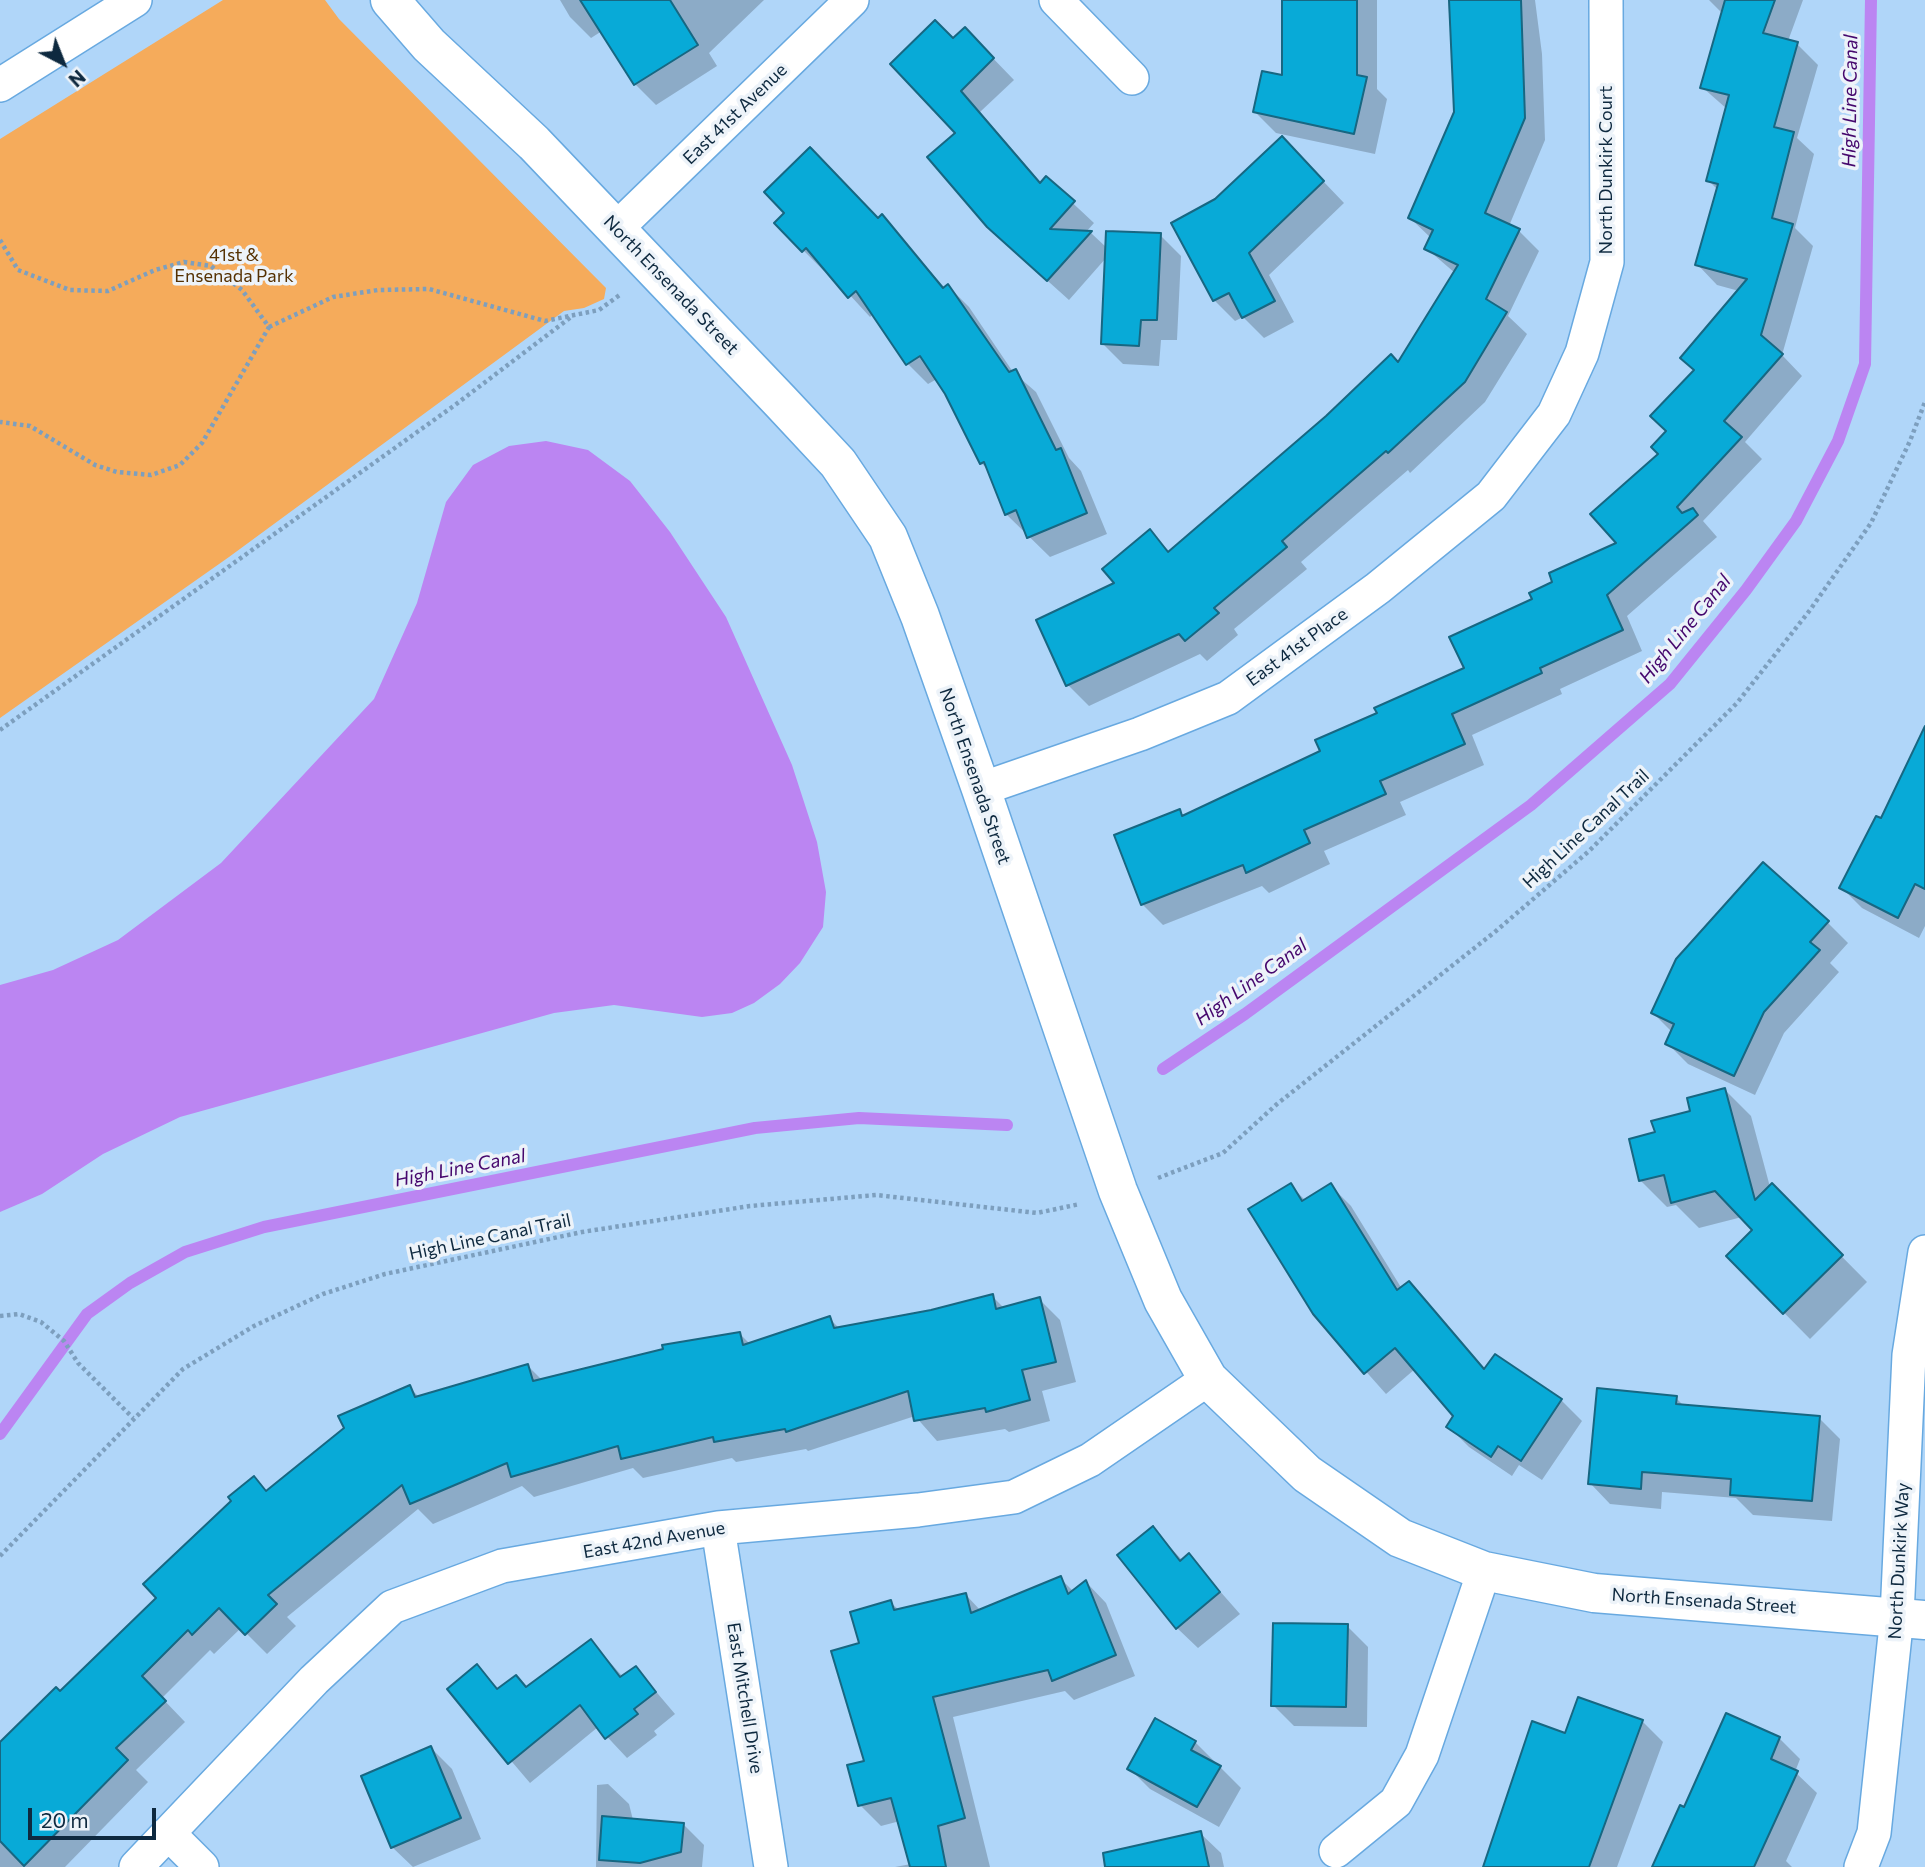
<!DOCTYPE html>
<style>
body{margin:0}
#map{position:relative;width:1925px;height:1867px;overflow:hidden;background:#b0d6f9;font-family:Commissioner,sans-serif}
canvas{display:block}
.north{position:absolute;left:28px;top:28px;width:70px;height:70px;-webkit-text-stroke:5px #edf3f9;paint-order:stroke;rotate:138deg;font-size:19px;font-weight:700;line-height:28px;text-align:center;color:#0e293f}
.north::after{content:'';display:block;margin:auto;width:24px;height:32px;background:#0e293f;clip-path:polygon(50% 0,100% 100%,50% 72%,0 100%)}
.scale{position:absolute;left:28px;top:1808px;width:128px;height:32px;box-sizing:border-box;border:4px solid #0e293f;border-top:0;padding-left:9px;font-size:21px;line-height:24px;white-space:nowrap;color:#0e293f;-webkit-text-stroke:5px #edf3f9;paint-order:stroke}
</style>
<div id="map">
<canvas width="1925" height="1867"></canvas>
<div class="north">N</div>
<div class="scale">20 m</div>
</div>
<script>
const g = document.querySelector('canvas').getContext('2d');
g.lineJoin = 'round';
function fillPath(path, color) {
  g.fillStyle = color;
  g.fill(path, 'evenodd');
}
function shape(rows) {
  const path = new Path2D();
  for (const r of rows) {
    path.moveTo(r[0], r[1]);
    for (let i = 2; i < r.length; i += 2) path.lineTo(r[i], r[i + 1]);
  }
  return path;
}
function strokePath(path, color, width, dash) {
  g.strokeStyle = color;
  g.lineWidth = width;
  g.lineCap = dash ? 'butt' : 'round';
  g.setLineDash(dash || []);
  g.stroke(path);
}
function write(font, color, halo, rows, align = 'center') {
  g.font = font + ' Commissioner,sans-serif';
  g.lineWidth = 7;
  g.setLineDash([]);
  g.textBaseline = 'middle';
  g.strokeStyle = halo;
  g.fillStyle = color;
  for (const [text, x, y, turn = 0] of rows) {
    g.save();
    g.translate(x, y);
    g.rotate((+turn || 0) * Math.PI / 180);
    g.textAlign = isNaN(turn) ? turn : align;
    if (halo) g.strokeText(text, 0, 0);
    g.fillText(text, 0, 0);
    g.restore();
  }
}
fillPath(shape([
 [223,0,325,0,339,19,606,288,604,299,584,308,564,311,229,557,0,718,0,139]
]), '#f5ab5b');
fillPath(shape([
 [546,441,588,450,630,481,670,532,726,617,792,765,817,842,826,892,823,927,800,963,780,984,754,1003,732,1013,702,1017,614,1005,554,1013,180,1117,103,1154,42,1194,0,1212,0,985,53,970,118,940,221,863,374,699,417,603,446,502,473,465,509,446]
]), '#bb85f2');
fillPath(shape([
 [560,0,764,0,709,53,717,66,656,105,635,84,602,31,591,38,570,17],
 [1283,0,1377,0,1377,89,1387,99,1375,154,1276,133,1255,112,1283,77],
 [1448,0,1535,0,1542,54,1545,140,1509,226,1518,230,1539,251,1508,316,1527,334,1485,402,1410,473,1408,470,1301,562,1307,569,1234,629,1238,635,1207,661,1200,654,1089,706,1068,685,1038,621,1117,584,1150,531,1170,552,1398,364,1455,273,1426,248,1431,238,1410,218,1456,112],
 [1709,0,1803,0,1788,41,1797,44,1818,65,1797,138,1814,154,1795,228,1813,246,1782,355,1802,376,1745,442,1762,459,1703,521,1717,537,1627,616,1642,651,1560,689,1562,694,1472,735,1484,765,1400,802,1406,815,1324,851,1330,864,1269,893,1262,886,1163,925,1142,904,1179,811,1185,817,1322,752,1379,714,1466,669,1534,599,1619,543,1695,371,1739,291,1717,285,1697,264,1718,190,1708,180,1727,109,1702,87,1723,14],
 [953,40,986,51,1014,80,980,112,1042,184,1047,179,1094,223,1086,232,1091,233,1107,248,1160,235,1181,256,1177,340,1161,340,1159,366,1123,364,1102,343,1106,258,1069,300,1010,247,958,133],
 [1302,159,1344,203,1269,275,1294,322,1264,338,1243,317,1235,321,1214,300,1173,224],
 [882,217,945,288,948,286,969,307,1013,372,1036,392,1069,458,1081,471,1107,534,1050,557,1006,514,989,470,981,463,937,379,928,384,908,364,873,314,870,317,826,269,824,271,776,223,878,220],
 [1925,731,1925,926,1919,938,1862,908,1841,887,1882,820],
 [1827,922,1848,943,1830,963,1839,972,1784,1033,1755,1095,1688,1064,1667,1043,1672,1032,1653,1013],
 [1725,1090,1751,1116,1770,1187,1772,1186,1867,1282,1810,1339,1728,1256,1755,1230,1742,1217,1699,1228,1676,1205,1667,1207,1641,1181,1631,1141,1657,1134],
 [1290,1185,1306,1201,1330,1185,1351,1206,1402,1289,1409,1283,1486,1370,1561,1400,1582,1421,1542,1480,1519,1465,1512,1476,1469,1447,1448,1426,1455,1416,1415,1369,1386,1394,1314,1313],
 [992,1296,1004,1308,1039,1299,1060,1320,1076,1382,1042,1391,1050,1421,1009,1432,1005,1429,937,1441,915,1416,808,1451,806,1449,736,1462,732,1458,643,1478,633,1468,534,1497,522,1486,433,1524,418,1509,287,1617,296,1626,267,1654,241,1628,214,1654,210,1650,162,1698,185,1722,136,1770,148,1782,65,1867,0,1867,0,1762,60,1693,159,1598,254,1478,268,1492,409,1387,420,1398,528,1366,542,1380,740,1334,750,1344,829,1318,840,1329,932,1312],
 [1676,1398,1685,1407,1819,1418,1840,1439,1832,1521,1753,1515,1736,1498,1662,1492,1661,1509,1610,1504,1590,1483],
 [1153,1529,1183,1561,1189,1556,1240,1614,1198,1648,1177,1628],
 [1060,1578,1074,1592,1086,1582,1106,1603,1135,1676,1074,1700,1065,1691,953,1717,990,1867,895,1867,911,1864,900,1821,881,1826,860,1805,866,1762,861,1644,890,1602,899,1610,966,1595,981,1611],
 [1347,1626,1368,1647,1367,1727,1294,1726,1273,1705],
 [591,1641,623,1677,636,1668,675,1714,654,1731,657,1735,627,1758,598,1727,530,1783,450,1689,477,1667,500,1690,528,1689],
 [1642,1721,1663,1742,1617,1867,1485,1867,1566,1736],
 [1779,1738,1800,1759,1795,1772,1817,1793,1786,1861,1792,1867,1654,1867,1685,1809],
 [1195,1742,1241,1788,1219,1827,1150,1789,1130,1769],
 [431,1748,452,1769,481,1839,413,1867,392,1847],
 [608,1784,629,1804,633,1820,683,1824,704,1845,702,1867,596,1867,597,1785],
 [1200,1833,1221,1853,1224,1867,1126,1867]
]), '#0003');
strokePath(shape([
 [1163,1069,1245,1014,1531,805,1670,684,1746,590,1796,521,1838,441,1865,364,1871,0],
 [0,1434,87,1314,130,1283,185,1252,264,1227,755,1128,859,1118,1007,1125]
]), '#bb85f2', 12);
const building = shape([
 [580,0,670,0,698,45,634,85,580,0],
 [1282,0,1357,0,1357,75,1367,77,1354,134,1253,112,1262,71,1282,75,1282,0],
 [1449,0,1521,0,1525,118,1485,213,1520,229,1486,299,1507,312,1465,382,1388,453,1386,451,1282,541,1287,547,1214,608,1219,613,1185,641,1179,634,1066,686,1036,620,1114,583,1102,569,1150,529,1168,552,1326,416,1391,354,1398,362,1458,265,1424,249,1433,230,1408,218,1454,112,1449,0],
 [1725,0,1775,0,1763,33,1798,42,1774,127,1794,132,1772,218,1793,224,1761,335,1783,354,1724,421,1742,437,1677,507,1682,513,1693,508,1698,515,1607,595,1623,630,1540,668,1542,673,1452,714,1465,744,1380,781,1386,794,1304,830,1310,843,1246,873,1243,865,1141,905,1114,835,1180,809,1182,816,1320,751,1315,740,1377,713,1374,708,1464,668,1449,637,1532,599,1529,593,1552,582,1549,573,1616,543,1590,514,1658,454,1651,447,1666,431,1650,416,1694,370,1680,358,1747,279,1695,265,1718,184,1706,181,1729,95,1700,88,1725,0],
 [935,20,953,38,965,27,994,58,961,91,1040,183,1046,176,1075,201,1050,229,1092,231,1047,281,987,227,927,157,955,133,890,64,935,20],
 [1282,136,1324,181,1249,253,1275,301,1242,318,1229,293,1213,301,1171,223,1215,199,1282,136],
 [810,147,878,218,882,214,943,288,948,284,1009,372,1016,369,1056,450,1061,448,1087,513,1027,538,1016,510,1005,515,984,462,980,464,945,394,920,356,906,365,856,291,848,298,806,248,802,252,774,223,784,213,764,192,810,147],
 [1106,231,1161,233,1157,320,1141,320,1139,346,1101,344,1106,231],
 [1925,726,1925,889,1915,884,1898,918,1839,888,1876,816,1881,818,1925,726],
 [1763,862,1829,921,1810,942,1820,950,1764,1012,1734,1076,1665,1044,1674,1024,1651,1013,1676,959,1763,862],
 [1725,1088,1755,1200,1772,1183,1843,1255,1783,1314,1726,1256,1752,1230,1715,1191,1671,1203,1664,1175,1639,1181,1629,1139,1655,1132,1651,1121,1690,1111,1687,1098,1725,1088],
 [1291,1183,1302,1201,1331,1183,1397,1290,1409,1281,1484,1369,1495,1354,1562,1399,1521,1461,1498,1446,1491,1457,1446,1427,1453,1416,1395,1348,1364,1374,1313,1314,1248,1209,1291,1183],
 [993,1294,996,1309,1040,1297,1056,1362,1022,1370,1030,1400,986,1412,985,1408,914,1421,908,1391,786,1432,785,1429,714,1442,713,1437,621,1459,618,1446,511,1477,507,1463,410,1504,402,1485,268,1595,277,1604,245,1635,219,1608,192,1635,188,1630,142,1676,166,1701,116,1748,128,1760,24,1866,0,1841,0,1742,56,1687,60,1691,156,1598,143,1584,231,1501,228,1497,254,1476,266,1491,344,1428,338,1416,410,1385,415,1397,528,1364,533,1381,663,1349,662,1345,740,1332,743,1345,830,1316,834,1328,931,1310,993,1294],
 [1597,1388,1677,1396,1676,1404,1820,1416,1812,1501,1730,1495,1731,1479,1642,1472,1641,1489,1588,1484,1597,1388],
 [1153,1526,1180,1561,1189,1553,1220,1592,1176,1629,1117,1555,1153,1526],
 [1061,1576,1068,1594,1086,1580,1116,1655,1052,1681,1048,1670,933,1697,965,1818,938,1826,946,1867,910,1867,891,1798,858,1806,847,1765,864,1761,831,1651,859,1643,850,1612,891,1600,894,1610,966,1593,971,1613,1061,1576],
 [1273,1623,1348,1624,1346,1707,1271,1706,1273,1623],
 [591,1639,620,1677,636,1666,656,1692,634,1709,638,1714,605,1739,580,1705,508,1764,447,1689,477,1664,497,1689,516,1675,526,1687,591,1639],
 [1578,1697,1643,1720,1589,1867,1483,1867,1532,1721,1565,1733,1578,1697],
 [1726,1713,1780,1737,1771,1759,1798,1771,1754,1867,1652,1867,1680,1805,1684,1807,1726,1713],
 [1155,1718,1196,1741,1191,1750,1221,1766,1197,1807,1127,1769,1155,1718],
 [431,1746,461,1818,391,1848,361,1776,431,1746],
 [602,1816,684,1823,681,1852,640,1863,599,1860,602,1816],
 [1201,1831,1209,1867,1105,1867,1103,1853,1201,1831]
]);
fillPath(building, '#08aad7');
strokePath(building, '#176782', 2);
const minor = shape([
 [1056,0,1132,78],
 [0,85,135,0],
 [617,228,852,0],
 [981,789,1140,734,1228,698,1378,588,1491,496,1554,414,1582,353,1607,262,1606,0],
 [718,1528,771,1867],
 [168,1833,202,1867],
 [1336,1851,1396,1802,1422,1755,1484,1571],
 [136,1867,314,1680,392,1607,502,1566,718,1528,918,1510,1014,1497,1090,1460,1208,1379],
 [1861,1867,1874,1833,1897,1616,1909,1355,1925,1252]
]);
const tertiary = shape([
 [390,0,429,45,534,143,781,402,838,463,888,537,920,616,981,789,1118,1191,1163,1300,1208,1379,1307,1474,1400,1538,1484,1571,1594,1593,1925,1620]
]);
strokePath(minor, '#68a9e0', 36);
strokePath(tertiary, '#68a9e0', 41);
strokePath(shape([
 [0,240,18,270,70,290,108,291,155,270,184,262,211,266,242,290,269,327,202,443,180,465,151,475,117,472,95,465,30,426,0,422],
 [269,327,333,297,378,290,429,289,545,321,599,310,621,294],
 [0,730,455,405,571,317],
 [1158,1178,1223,1153,1277,1104,1496,931,1589,851,1737,703,1810,610,1871,523,1910,441,1925,402],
 [0,1316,19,1314,41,1322,64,1341,78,1363,133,1418],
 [0,1556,183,1369,254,1326,323,1294,385,1274,582,1232,750,1206,876,1195,1037,1213,1080,1204]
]), '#7d9fbe', 4.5, [3.5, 3.5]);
strokePath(minor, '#fff', 33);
strokePath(tertiary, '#fff', 38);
write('18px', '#0e293f', '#edf3f9', [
 ["East 41st Avenue",735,114,-44],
 ["North Dunkirk Court",1606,170,-90],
 ["North Ensenada Street",671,285,46],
 ["East 41st Place",1297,647,-36],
 ["North Ensenada Street",975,776,71],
 ["High Line Canal Trail",1586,829,-43],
 ["High Line Canal Trail",490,1237,-12],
 ["East 42nd Avenue",654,1540,-10],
 ["North Dunkirk Way",1899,1561,-87],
 ["North Ensenada Street",1704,1601,4],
 ["East Mitchell Drive",745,1698,81]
]);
write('18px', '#553102', '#edf3f9', [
 ["41st &",234,255],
 ["Ensenada Park",234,276]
]);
write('italic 19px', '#45076d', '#edf3f9', [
 ["High Line Canal",1850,101,-89],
 ["High Line Canal",1685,629,-51],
 ["High Line Canal",1251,982,-36],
 ["High Line Canal",460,1168,-11]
]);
</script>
